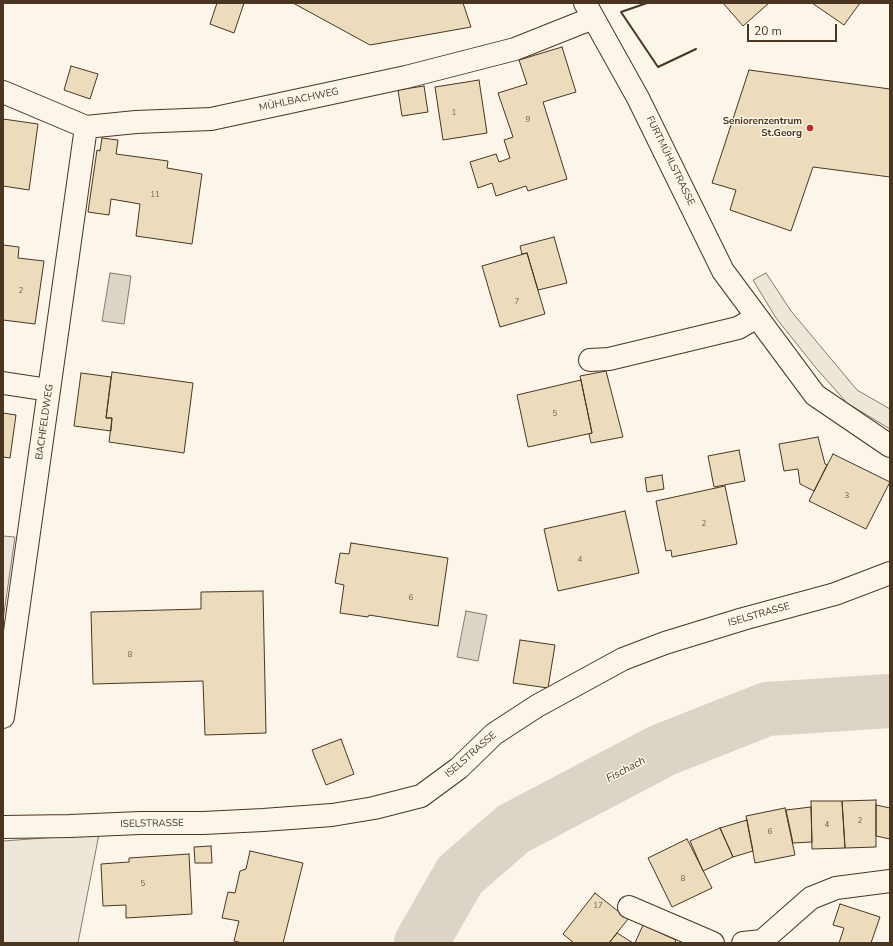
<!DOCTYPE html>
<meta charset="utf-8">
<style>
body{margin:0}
#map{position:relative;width:893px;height:946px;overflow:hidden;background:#fbf6e9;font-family:"Nunito Sans",sans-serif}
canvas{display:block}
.frame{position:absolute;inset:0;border:4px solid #4a3520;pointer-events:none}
.scale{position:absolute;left:747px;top:24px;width:90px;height:18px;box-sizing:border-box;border:2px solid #4a3520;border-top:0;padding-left:5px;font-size:12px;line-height:14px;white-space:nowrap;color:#4a3520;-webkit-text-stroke:3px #fbf6e9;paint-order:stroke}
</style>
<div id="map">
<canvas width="893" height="946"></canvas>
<div class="frame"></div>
<div class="scale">20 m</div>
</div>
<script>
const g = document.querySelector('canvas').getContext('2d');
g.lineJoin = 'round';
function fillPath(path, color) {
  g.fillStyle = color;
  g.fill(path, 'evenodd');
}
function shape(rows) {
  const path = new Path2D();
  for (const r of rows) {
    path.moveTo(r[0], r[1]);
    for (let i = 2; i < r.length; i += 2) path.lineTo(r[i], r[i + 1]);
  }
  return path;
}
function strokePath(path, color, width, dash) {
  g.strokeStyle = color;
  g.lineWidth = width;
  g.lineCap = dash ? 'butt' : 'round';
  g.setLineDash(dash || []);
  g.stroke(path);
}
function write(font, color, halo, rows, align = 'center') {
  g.font = font + ' "Nunito Sans",sans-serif';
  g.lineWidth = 3;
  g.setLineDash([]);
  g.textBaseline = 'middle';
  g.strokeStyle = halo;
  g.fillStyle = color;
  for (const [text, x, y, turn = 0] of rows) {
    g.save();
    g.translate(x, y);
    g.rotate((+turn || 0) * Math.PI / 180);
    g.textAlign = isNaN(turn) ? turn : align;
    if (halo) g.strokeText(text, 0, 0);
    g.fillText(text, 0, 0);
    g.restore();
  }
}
const green = shape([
 [3,536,15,537,3,620,3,536],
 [99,834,78,943,3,943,3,841,99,834]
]);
fillPath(green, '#ede6d9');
strokePath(green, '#887966', 1);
const parking = shape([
 [766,273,791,311,857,390,890,409,890,429,847,403,816,368,776,318,753,280,766,273]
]);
fillPath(parking, '#ede7d9');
strokePath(parking, '#887966', 1);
const water = shape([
 [110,273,131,276,124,324,102,321,110,273],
 [466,611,487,615,478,661,457,657,466,611]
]);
fillPath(water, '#dcd4c6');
strokePath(water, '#887966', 1);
strokePath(shape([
 [421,943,460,875,513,829,663,750,767,709,890,701]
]), '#dcd4c6', 54);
const building = shape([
 [217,3,244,3,234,33,210,24,217,3],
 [293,3,463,3,471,27,370,45,293,3],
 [723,3,769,3,743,26,723,3],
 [812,3,860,3,844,25,812,3],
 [562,47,576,92,543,102,567,179,528,191,526,186,496,196,492,183,478,188,470,162,496,154,499,162,510,158,504,140,513,137,498,93,527,84,519,60,562,47],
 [71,66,98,74,90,99,64,90,71,66],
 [749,70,890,89,890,177,813,167,791,231,730,210,736,190,712,183,749,70],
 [479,80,487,133,443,140,435,87,479,80],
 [424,86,428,112,402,116,398,90,424,86],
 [3,119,38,124,29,190,3,186,3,119],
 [102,138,118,140,116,154,168,161,167,168,202,174,192,244,136,236,140,204,111,199,109,215,88,212,97,150,100,151,102,138],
 [554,237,567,283,538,290,527,253,522,254,520,246,554,237],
 [3,245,19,247,18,258,44,261,35,324,3,320,3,245],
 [527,253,545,314,500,327,482,266,527,253],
 [606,371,623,437,591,443,589,434,592,433,580,376,606,371],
 [112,372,193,383,184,453,109,442,112,418,106,418,112,372],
 [81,373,111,377,106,418,112,418,111,431,74,426,81,373],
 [581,380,592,433,528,447,517,395,581,380],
 [3,413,16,415,10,458,3,457,3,413],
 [818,437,825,464,827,465,814,491,800,484,798,469,784,471,779,444,818,437],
 [739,450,745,481,714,487,708,456,739,450],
 [833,454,890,482,866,529,809,501,833,454],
 [662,475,664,489,647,492,645,478,662,475],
 [725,486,737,544,672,557,671,550,666,551,656,501,725,486],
 [625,511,639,573,558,591,544,529,625,511],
 [351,543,448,558,438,626,369,615,368,617,340,613,344,585,335,583,340,553,349,554,351,543],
 [263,591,266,733,205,735,203,681,93,684,91,612,201,609,201,592,263,591],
 [520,640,555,645,548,688,513,683,520,640],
 [341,739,354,774,326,785,312,750,341,739],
 [876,800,876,847,845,848,842,801,876,800],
 [811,801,842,801,845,848,812,849,811,801],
 [876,805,890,808,890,839,876,836,876,805],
 [811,807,812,842,793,843,786,810,811,807],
 [785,808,795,855,755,863,746,816,785,808],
 [747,820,753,851,733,857,720,828,747,820],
 [720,828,733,857,703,871,690,841,720,828],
 [687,839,712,888,672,907,648,858,687,839],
 [211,846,212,863,195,863,194,847,211,846],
 [250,851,303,863,283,943,242,943,234,941,239,921,222,918,228,892,235,893,240,871,246,869,250,851],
 [189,854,192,914,126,918,126,905,103,906,101,864,129,862,129,858,189,854],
 [595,893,628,919,609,943,574,943,563,934,595,893],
 [840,904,880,917,871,943,839,943,844,928,833,925,840,904],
 [643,925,676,940,675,943,635,943,643,925],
 [617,933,633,943,609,943,617,933]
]);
fillPath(building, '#ecdcbc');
strokePath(building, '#4a3520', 1);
const minor = shape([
 [585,3,638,98,723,271,815,395,890,446],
 [3,92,86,127,136,122,211,119,406,77,515,49,593,18],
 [590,360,609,359,738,328,757,317],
 [3,383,49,390],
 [3,717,86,127],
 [3,827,70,826,140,823,203,823,263,820,332,815,374,808,421,796,459,768,494,734,537,706,623,659,665,643,743,619,835,594,890,573],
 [629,907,713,943],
 [743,943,762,941,811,898,836,888,890,881]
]);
strokePath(minor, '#4a3520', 24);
strokePath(minor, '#fbf6e9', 22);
strokePath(shape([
 [647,3,621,12,658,67,696,49]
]), '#4a3520', 2);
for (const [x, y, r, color] of [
 [810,128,4,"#c62828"]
]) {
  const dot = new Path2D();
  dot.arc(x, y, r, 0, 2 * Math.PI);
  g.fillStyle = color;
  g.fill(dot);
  strokePath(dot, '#fbf6e9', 1.5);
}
write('8px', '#725f47', null, [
 ["1",454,113],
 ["9",528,120],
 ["11",155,195],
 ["2",21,291],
 ["7",517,302],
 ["5",555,414],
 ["3",847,496],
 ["2",704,524],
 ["4",580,560],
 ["6",411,598],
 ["8",130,655],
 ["2",860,821],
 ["4",827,825],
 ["6",770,832],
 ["8",683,879],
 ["5",143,884],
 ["17",598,906]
]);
write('10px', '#4a3520', '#fbf6e9', [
 ["MÜHLBACHWEG",299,100,-12],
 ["FURTMÜHLSTRASSE",670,161,64],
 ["BACHFELDWEG",45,422,-82],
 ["ISELSTRASSE",759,615,-16],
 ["ISELSTRASSE",471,755,-41],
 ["ISELSTRASSE",152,824,-1]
]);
write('bold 10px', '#4a3520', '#fbf6e9', [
 ["Seniorenzentrum",802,122],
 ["St.Georg",802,134]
], 'right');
write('italic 11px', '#4a3520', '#fbf6e9', [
 ["Fischach",626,770,-28]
]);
</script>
